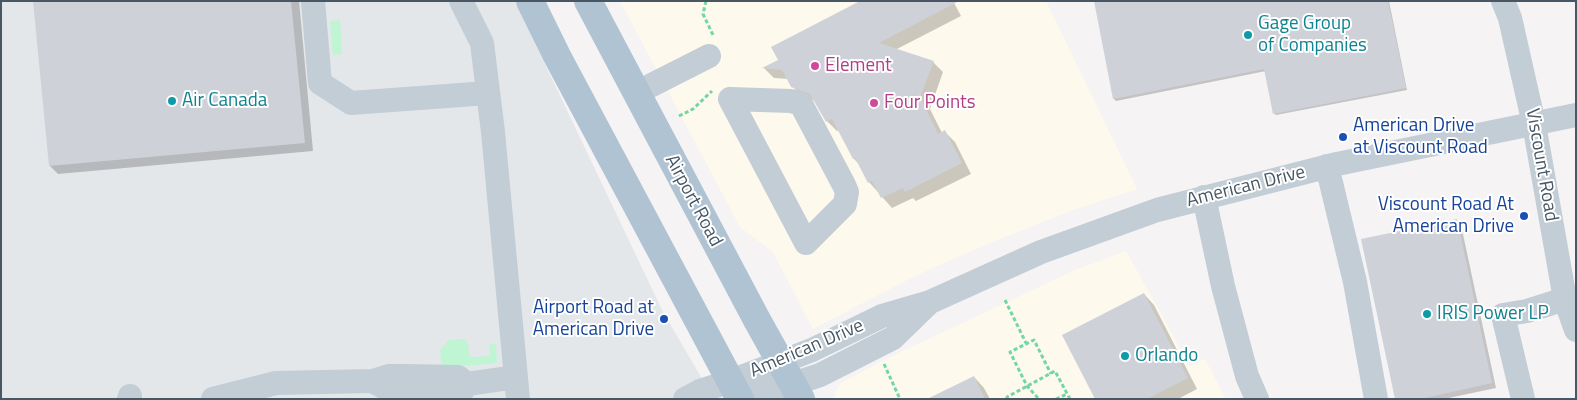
<!DOCTYPE html>
<style>
body{margin:0}
#map{position:relative;width:1577px;height:400px;overflow:hidden;background:#f5f3f3;font-family:"Titillium Web",sans-serif}
canvas{display:block}
.frame{position:absolute;inset:0;border:2px solid #485763;pointer-events:none}
</style>
<div id="map">
<canvas width="1577" height="400"></canvas>
<div class="frame"></div>
</div>
<script>
const g = document.querySelector('canvas').getContext('2d');
g.lineJoin = 'round';
function fillPath(path, color) {
  g.fillStyle = color;
  g.fill(path, 'evenodd');
}
function shape(rows) {
  const path = new Path2D();
  for (const r of rows) {
    path.moveTo(r[0], r[1]);
    for (let i = 2; i < r.length; i += 2) path.lineTo(r[i], r[i + 1]);
  }
  return path;
}
function strokePath(path, color, width, dash) {
  g.strokeStyle = color;
  g.lineWidth = width;
  g.lineCap = dash ? 'butt' : 'round';
  g.setLineDash(dash || []);
  g.stroke(path);
}
function write(font, color, halo, rows, align = 'center') {
  g.font = font + ' "Titillium Web",sans-serif';
  g.lineWidth = 4;
  g.setLineDash([]);
  g.textBaseline = 'middle';
  g.strokeStyle = halo;
  g.fillStyle = color;
  for (const [text, x, y, turn = 0] of rows) {
    g.save();
    g.translate(x, y);
    g.rotate((+turn || 0) * Math.PI / 180);
    g.textAlign = isNaN(turn) ? turn : align;
    if (halo) g.strokeText(text, 0, 0);
    g.fillText(text, 0, 0);
    g.restore();
  }
}
fillPath(shape([
 [620,1,1046,1,1137,189,1070,211,990,243,913,277,813,329,773,252,740,227],
 [1126,251,1190,366,1205,359,1226,399,834,399,836,390,841,383,888,358,1075,270]
]), '#fef9ed');
fillPath(shape([
 [1,1,515,1,663,312,714,399,1,399]
]), '#e4e7ea');
fillPath(shape([
 [340,20,342,54,333,55,330,21],
 [463,339,467,341,470,357,490,356,489,344,496,344,497,363,442,368,440,350,449,340]
]), '#bff5d2');
fillPath(shape([
 [34,1,299,1,313,151,58,174,50,166],
 [953,1,961,16,895,50,933,62,943,72,930,109,942,133,945,132,955,142,971,174,916,201,913,198,892,208,869,182,859,164,854,159,840,130,837,131,827,121,816,101,803,97,792,86,789,79,774,78,764,68,780,60],
 [1095,1,1389,1,1407,90,1276,115,1274,113,1266,71,1116,101,1114,99],
 [1456,220,1461,225,1496,388,1444,399,1396,399],
 [1144,294,1154,305,1197,389,1178,399,1097,399],
 [974,377,984,388,990,399,930,399]
]), '#0003');
fillPath(shape([
 [33,1,291,1,305,143,49,166],
 [860,1,959,1,879,43,934,61,920,97,938,134,945,130,962,163,905,192,903,188,881,198,872,181,868,183,855,158,853,159,832,119,826,122,810,94,791,87,782,70,762,68,778,60,771,47],
 [1094,1,1388,1,1406,88,1273,114,1264,69,1113,99],
 [1457,219,1492,383,1420,399,1395,399,1361,239],
 [1144,293,1188,378,1147,399,1095,399,1062,335],
 [974,376,985,399,927,399]
]), '#ced2d8');
strokePath(shape([
 [706,1,703,14,714,37],
 [679,116,693,109,712,91],
 [1005,300,1026,343],
 [884,364,900,399],
 [1038,398,1027,386,1010,352,1034,340,1051,374],
 [1007,399,1007,397,1055,371,1070,399],
 [1056,399,1067,394]
]), '#72d7a3', 3, [4, 2.5]);
strokePath(shape([
 [313,1,320,83,351,103,488,93],
 [461,1,482,43,493,132,518,399],
 [1503,1,1510,18,1534,124,1565,299,1576,330],
 [636,93,709,56],
 [730,99,791,101,801,104,844,185,847,192,845,204,806,243,730,99],
 [1327,166,1355,282,1376,399],
 [1204,197,1223,286,1247,376,1257,399],
 [376,383,389,390,411,393,460,394,462,392],
 [129,399,130,396],
 [213,399,276,383,373,381,389,376,405,376,458,377,467,384,516,377],
 [685,399,700,391,731,381,812,350,882,316,930,302,1041,252,1157,210,1337,164,1576,115],
 [748,399,820,375,893,338,927,305],
 [1523,399,1503,315,1527,311,1565,299]
]), '#c2cdd5', 24);
strokePath(shape([
 [530,1,557,56,740,399],
 [588,1,757,320,801,399]
]), '#b0c3d3', 28);
for (const [x, y, r, color] of [
 [1248,35,5,"#0f9aa8"],
 [815,66,5,"#d1479c"],
 [172,101,5,"#0f9aa8"],
 [874,103,5,"#d1479c"],
 [1343,137,5,"#1a4fb4"],
 [1524,216,5,"#1a4fb4"],
 [1427,314,5,"#0f9aa8"],
 [664,319,5,"#1a4fb4"],
 [1125,356,5,"#0f9aa8"]
]) {
  const dot = new Path2D();
  dot.arc(x, y, r, 0, 2 * Math.PI);
  g.fillStyle = color;
  g.fill(dot);
  strokePath(dot, '#fff', 2);
}
write('19px', '#0d838f', '#fff', [
 ["Gage Group",1258,24],
 ["of Companies",1258,46],
 ["Air Canada",182,101],
 ["IRIS Power LP",1437,314],
 ["Orlando",1135,356]
], 'left');
write('19px', '#b23c85', '#fff', [
 ["Element",825,66],
 ["Four Points",884,103]
], 'left');
write('19px', '#164399', '#fff', [
 ["American Drive",1353,126,"left"],
 ["at Viscount Road",1353,148,"left"],
 ["Viscount Road At",1514,205],
 ["American Drive",1514,227],
 ["Airport Road at",654,308],
 ["American Drive",654,330]
], 'right');
write('19px', '#485763', '#fff', [
 ["Viscount Road",1541,165,80],
 ["American Drive",1246,187,-14],
 ["Airport Road",693,201,62],
 ["American Drive",807,349,-23]
]);
</script>
